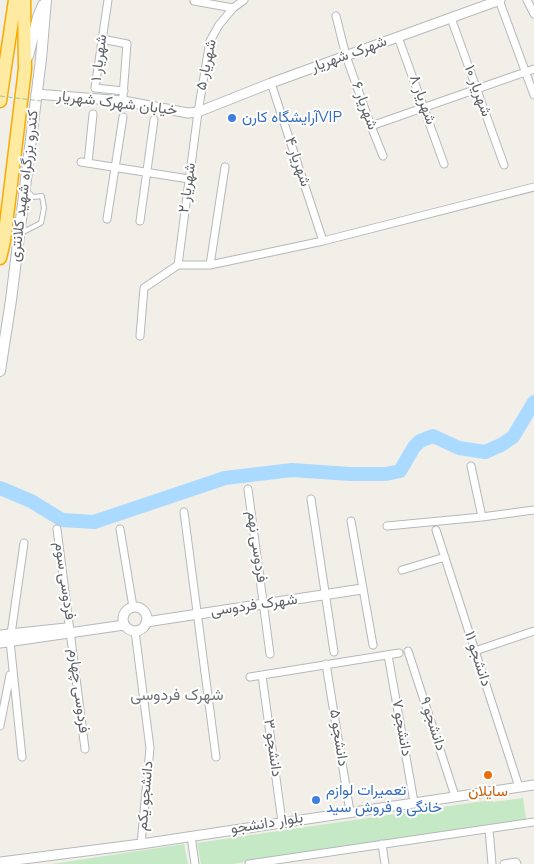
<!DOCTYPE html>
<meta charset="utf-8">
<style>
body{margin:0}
canvas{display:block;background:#f1efe8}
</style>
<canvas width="534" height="864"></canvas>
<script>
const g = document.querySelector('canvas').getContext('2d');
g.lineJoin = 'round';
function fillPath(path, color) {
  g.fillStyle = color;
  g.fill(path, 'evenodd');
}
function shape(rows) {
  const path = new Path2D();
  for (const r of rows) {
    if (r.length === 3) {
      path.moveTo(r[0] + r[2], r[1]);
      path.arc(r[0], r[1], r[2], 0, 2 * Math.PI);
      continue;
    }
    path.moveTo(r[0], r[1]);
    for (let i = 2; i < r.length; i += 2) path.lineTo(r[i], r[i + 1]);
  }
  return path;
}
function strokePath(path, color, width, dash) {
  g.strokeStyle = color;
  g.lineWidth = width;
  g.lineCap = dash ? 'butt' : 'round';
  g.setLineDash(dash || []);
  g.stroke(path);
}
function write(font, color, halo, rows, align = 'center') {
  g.font = font + ' "Nunito Sans",Vazirmatn,sans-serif';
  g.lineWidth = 4;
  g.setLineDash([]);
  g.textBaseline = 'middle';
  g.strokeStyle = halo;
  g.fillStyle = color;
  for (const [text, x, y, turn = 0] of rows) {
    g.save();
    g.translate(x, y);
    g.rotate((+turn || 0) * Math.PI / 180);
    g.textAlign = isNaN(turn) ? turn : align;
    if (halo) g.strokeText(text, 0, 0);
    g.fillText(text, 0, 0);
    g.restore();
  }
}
fillPath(shape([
 [523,798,526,819,232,864,201,864,197,843,491,800,493,802],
 [184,844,188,864,52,864]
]), '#c5e8c5');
strokePath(shape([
 [0,488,31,501,62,520,94,522,225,478,292,470,350,474,386,474,400,471,414,447,420,441,433,436,459,448,485,452,501,445,513,437,534,402]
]), '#aadaff', 14);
const service = shape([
 [21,233,41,223,44,208,42,196,33,197,26,190]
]);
const minor = shape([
 [108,0,95,88,124,91],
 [194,0,194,1,233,8],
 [499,0,534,95],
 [527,0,534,14],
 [336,16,346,56,371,126,383,156],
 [451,18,504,165],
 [398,37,444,164],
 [102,39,127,44,123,96],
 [271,83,323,241],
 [371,126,534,69],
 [81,162,189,179],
 [88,163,93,114],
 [107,219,123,117],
 [140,221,154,120],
 [178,265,198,112,210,41,219,25,233,8,244,0],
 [210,265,225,167],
 [140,336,144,288,178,265,210,265,323,241,534,187],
 [471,466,482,517],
 [248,489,270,654],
 [311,499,334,652],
 [184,512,216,757],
 [351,521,373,645],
 [387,526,482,517,534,510],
 [57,529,85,749],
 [120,529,133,607],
 [436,530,519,787],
 [402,570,445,557],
 [135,631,150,748,141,844],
 [408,651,455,796],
 [475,651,534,631],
 [388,655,414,802],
 [326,664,350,812],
 [262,675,282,822],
 [250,677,399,653],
 [0,726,10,675],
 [22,757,10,641,24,543],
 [489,829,492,864],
 [191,836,195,864],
 [382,844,385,864],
 [249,864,534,822],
 [504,864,516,862,517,864]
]);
const tertiary = shape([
 [36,94,123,101,188,113,198,112,271,83,500,0],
 [135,619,12],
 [146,622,362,589],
 [0,635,66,628],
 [0,643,124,625],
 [0,862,141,844,534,785]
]);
const secondary = shape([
 [28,56,38,17,43,5],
 [0,371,11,300,41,59,46,0]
]);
const trunk = shape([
 [0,101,15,0],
 [0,258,4,241,25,69,24,0]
]);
strokePath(service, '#b5b8bc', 6);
strokePath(minor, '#b5b8bc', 9);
strokePath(tertiary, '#b5b8bc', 11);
strokePath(secondary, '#b6babf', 12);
strokePath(trunk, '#f9ab00', 15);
strokePath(service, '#fff', 4);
strokePath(minor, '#fff', 7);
strokePath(tertiary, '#fff', 9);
strokePath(secondary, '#fff', 10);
strokePath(trunk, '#feeaa1', 12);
strokePath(shape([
 [0,96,41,101]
]), '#9cc7a9', 1, [5, 2.5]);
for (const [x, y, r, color] of [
 [232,118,5,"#3f7fe0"],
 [488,775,5,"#e8710a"],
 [316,800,5,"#3f7fe0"]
]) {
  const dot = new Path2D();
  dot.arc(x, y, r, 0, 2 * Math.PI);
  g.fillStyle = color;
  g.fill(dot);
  strokePath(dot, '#fff', 2);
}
write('15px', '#5f6368', '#fff', [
 ["شهرک شهریار",349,55,-20],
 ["۱ شهریار",100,58,-83],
 ["۵ شهریار",207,65,-78],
 ["شهریار ۱۰",477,91,70],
 ["شهریار ۸",422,100,70],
 ["خیابان شهرک شهریار",117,104,7],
 ["شهریار ۶",364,106,70],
 ["شهریار ۴",297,162,71],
 ["کندرو بزرگراه شهید کلانتری",25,186,-83],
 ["۲ شهریار",188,188,-82],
 ["فردوسی نهم",256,547,82],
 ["فردوسی سوم",64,581,82],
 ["شهرک فردوسی",254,606,-8],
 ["دانشجو ۱۱",477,659,72],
 ["فردوسی چهارم",78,691,83],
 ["دانشجو ۹",432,724,72],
 ["دانشجو ۷",401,728,80],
 ["دانشجو ۵",338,738,81],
 ["دانشجو ۳",272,748,82],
 ["دانشجو یکم",146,796,-85],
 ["بلوار دانشجو",267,824,-9]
]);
write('15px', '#366cbe', '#fff', [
 ["آرایشگاه کارنVIP",242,118],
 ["تعمیرات لوازم",326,791],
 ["خانگی و فروش سید",326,808]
], 'left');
write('15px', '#c56008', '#fff', [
 ["سایلان",488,792]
]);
write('16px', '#70757a', '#fff', [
 ["شهرک فردوسی",177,696]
]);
</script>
